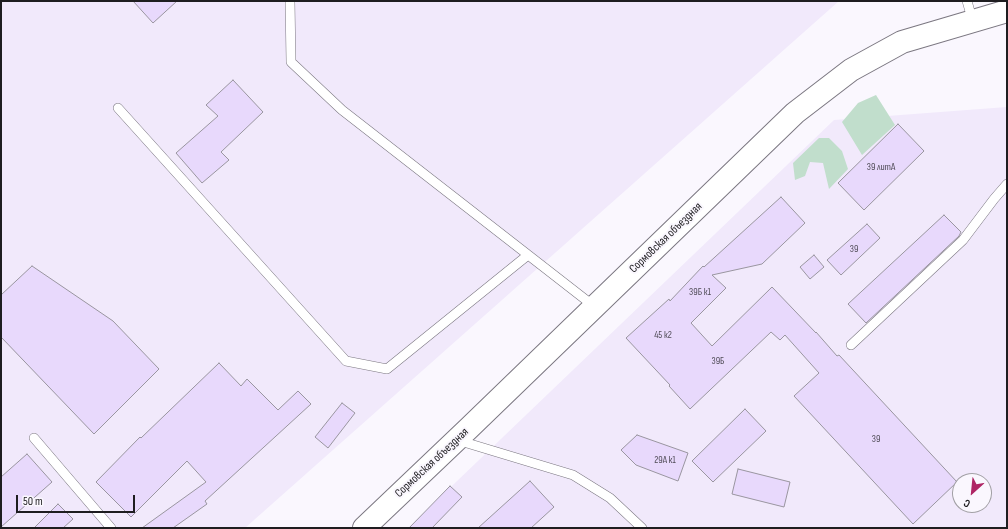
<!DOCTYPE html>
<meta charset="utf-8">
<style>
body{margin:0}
#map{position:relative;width:1008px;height:529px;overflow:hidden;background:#faf7fe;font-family:"Sofia Sans Condensed",sans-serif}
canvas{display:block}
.frame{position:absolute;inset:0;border:2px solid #1e1d20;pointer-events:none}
.north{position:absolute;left:952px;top:473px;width:40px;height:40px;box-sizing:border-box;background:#faf7fe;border:1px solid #a2a0a5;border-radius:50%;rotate:207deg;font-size:11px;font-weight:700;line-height:16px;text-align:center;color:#1e1d20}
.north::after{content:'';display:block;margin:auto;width:14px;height:18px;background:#af2565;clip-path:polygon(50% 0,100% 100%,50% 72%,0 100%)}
.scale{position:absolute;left:16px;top:495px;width:119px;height:18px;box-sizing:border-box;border:2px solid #1e1d20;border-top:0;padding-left:5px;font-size:12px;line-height:14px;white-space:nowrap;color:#1e1d20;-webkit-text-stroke:3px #faf7fe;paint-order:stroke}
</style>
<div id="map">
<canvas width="1008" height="529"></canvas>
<div class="frame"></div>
<div class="north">С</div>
<div class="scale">50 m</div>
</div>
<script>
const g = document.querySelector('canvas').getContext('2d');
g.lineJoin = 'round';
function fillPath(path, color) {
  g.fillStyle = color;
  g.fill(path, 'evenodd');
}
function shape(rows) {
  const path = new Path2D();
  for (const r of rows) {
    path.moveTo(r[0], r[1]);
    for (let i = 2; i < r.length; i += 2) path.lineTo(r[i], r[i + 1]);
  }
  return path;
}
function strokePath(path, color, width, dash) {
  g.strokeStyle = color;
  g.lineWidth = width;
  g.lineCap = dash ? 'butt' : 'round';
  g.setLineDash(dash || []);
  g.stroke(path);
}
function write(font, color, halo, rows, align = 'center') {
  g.font = font + ' "Sofia Sans Condensed",sans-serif';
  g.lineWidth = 4;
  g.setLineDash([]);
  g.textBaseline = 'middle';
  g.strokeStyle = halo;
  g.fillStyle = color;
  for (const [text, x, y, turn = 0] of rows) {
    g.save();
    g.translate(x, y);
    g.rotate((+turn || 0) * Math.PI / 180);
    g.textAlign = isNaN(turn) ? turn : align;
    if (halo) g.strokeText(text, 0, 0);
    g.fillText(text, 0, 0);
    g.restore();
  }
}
fillPath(shape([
 [1,1,839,1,245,528,1,528],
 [1007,107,1007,528,408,528,834,120],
 [960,481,984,481,984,505,960,505]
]), '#f1e9fb');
fillPath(shape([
 [876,95,895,125,862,155,842,122,858,103],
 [819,138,829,138,842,151,848,169,829,189,823,163,810,162,805,176,795,180,793,163]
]), '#c1decc');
const building = shape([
 [133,1,177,1,153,23,133,1],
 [233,80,263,112,221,152,229,160,202,183,176,153,218,116,206,105,233,80],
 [898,124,924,151,864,210,838,183,898,124],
 [781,197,805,223,762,264,712,275,726,288,691,323,712,346,772,287,816,333,816,332,837,356,839,355,957,482,913,524,794,396,819,373,785,335,780,340,771,332,690,409,669,386,670,385,626,338,669,299,670,301,703,266,704,267,781,197],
 [944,215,961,232,959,236,866,323,848,304,944,215],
 [867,224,880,238,841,275,827,260,867,224],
 [814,255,824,267,810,279,800,267,814,255],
 [32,266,113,321,159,369,94,434,1,337,1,295,32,266],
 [219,363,241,386,247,379,278,410,298,391,311,404,205,501,207,504,173,528,142,528,206,482,187,461,131,517,96,482,140,437,141,438,219,363],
 [342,403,355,413,328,448,315,437,342,403],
 [745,409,766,431,713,482,692,461,745,409],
 [637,435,688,453,678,481,636,465,621,450,637,435],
 [27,454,52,482,1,527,1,477,27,454],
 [738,469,790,482,784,507,732,494,738,469],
 [530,481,554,507,531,528,478,528,530,481],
 [450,486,462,497,432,528,409,528,450,486],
 [58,504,73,519,63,528,34,528,58,504]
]);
fillPath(building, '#e8d9fc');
strokePath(building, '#9a96a0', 1);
const service = shape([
 [290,1,291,62,342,110,595,307],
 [967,1,973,22],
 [118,108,346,361,387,369,528,255],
 [851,345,963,240,994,199,1007,184],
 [34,438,111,528],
 [457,440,573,475,610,498,642,528]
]);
const tertiary = shape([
 [364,528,468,429,795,113,851,70,902,42,1007,11]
]);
strokePath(service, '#7b7781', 10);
strokePath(tertiary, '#7b7781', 24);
strokePath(service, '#fff', 9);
strokePath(tertiary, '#fff', 22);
write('10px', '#504c57', null, [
 ["39 литА",881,167],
 ["39",854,249],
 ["39Б к1",700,292],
 ["45 к2",663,335],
 ["39Б",718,361],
 ["39",876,439],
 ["29А к1",665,460]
]);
write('12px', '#1e1d20', '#faf7fe', [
 ["Сормовская объездная",666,238,-44],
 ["Сормовская объездная",432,463,-43]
]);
</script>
